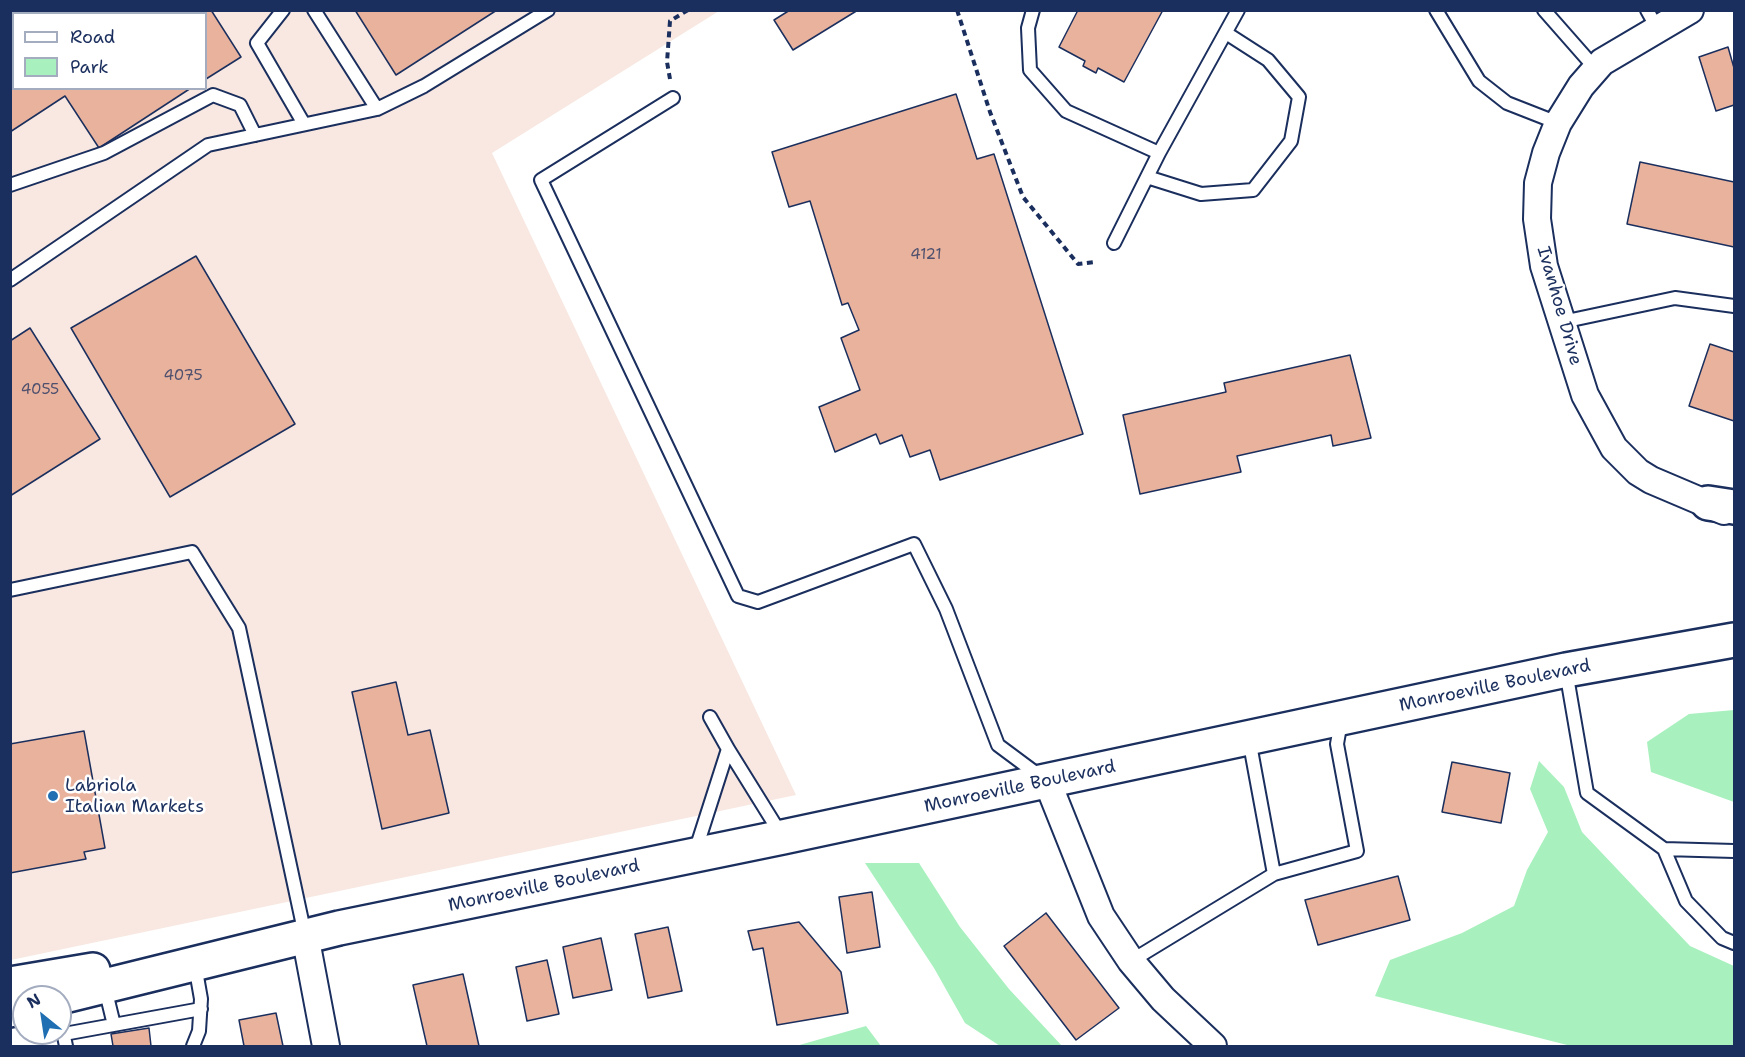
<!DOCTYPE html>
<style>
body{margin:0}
#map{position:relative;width:1745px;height:1057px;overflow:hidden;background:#fff;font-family:"Shantell Sans",sans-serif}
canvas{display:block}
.frame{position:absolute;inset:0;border:12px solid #1b2f5e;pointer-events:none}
.legend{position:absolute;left:12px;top:12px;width:195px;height:78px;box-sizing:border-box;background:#fff;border:2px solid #a4acbf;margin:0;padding:8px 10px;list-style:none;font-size:18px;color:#1b2f5e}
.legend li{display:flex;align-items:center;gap:12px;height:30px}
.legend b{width:30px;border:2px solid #a4acbf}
.north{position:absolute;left:12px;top:985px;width:60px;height:60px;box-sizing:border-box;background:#fff;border:2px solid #a4acbf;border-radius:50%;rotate:330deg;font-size:16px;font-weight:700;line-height:24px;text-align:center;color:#1b2f5e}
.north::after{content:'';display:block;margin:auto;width:21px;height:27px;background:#1f6fb2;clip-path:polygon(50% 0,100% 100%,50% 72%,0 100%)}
</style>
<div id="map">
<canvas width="1745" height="1057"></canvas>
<div class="frame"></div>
<ul class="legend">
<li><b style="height:8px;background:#fff"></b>Road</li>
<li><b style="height:16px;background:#a8f0be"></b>Park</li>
</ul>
<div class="north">N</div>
</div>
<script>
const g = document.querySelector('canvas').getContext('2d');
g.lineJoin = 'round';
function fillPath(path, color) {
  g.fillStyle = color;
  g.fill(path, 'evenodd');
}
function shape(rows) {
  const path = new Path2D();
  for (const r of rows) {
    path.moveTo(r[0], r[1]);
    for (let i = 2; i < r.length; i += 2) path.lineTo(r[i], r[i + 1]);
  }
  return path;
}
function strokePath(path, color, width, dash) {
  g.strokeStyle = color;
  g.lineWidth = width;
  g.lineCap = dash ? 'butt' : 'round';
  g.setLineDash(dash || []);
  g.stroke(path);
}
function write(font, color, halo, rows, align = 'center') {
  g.font = font + ' "Shantell Sans",sans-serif';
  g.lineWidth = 5;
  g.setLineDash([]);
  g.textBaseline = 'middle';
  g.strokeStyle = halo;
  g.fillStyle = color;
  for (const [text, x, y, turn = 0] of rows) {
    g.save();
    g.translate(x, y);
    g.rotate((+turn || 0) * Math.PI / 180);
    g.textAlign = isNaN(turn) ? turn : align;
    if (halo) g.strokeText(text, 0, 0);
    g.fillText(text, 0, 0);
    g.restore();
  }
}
fillPath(shape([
 [10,11,719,11,492,153,796,795,11,960],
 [14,14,206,14,206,88,14,88]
]), '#f8e8e1');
fillPath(shape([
 [1734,710,1734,802,1651,772,1647,742,1689,714],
 [1539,761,1564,787,1582,832,1690,946,1734,966,1734,1046,1571,1046,1375,996,1390,960,1462,933,1514,906,1527,870,1548,832,1530,789],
 [865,863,919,863,960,927,1009,989,1062,1046,1000,1046,965,1023,934,968],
 [866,1026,881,1046,796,1046]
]), '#a8f0be');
const building = shape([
 [10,10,211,10,241,57,206,79,206,14,14,14,14,88,191,88,99,148,65,96,10,132,10,10],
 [355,10,497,10,396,75,355,10],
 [790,10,858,10,793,50,774,20,790,10],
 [1078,10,1163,10,1124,82,1098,68,1096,73,1083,66,1085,61,1059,47,1078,10],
 [1728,47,1734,68,1734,105,1716,111,1699,57,1728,47],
 [956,94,977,159,994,154,1083,434,940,480,930,450,910,457,902,435,880,444,876,434,835,452,819,407,860,390,841,338,859,330,848,303,842,305,810,201,789,207,772,152,956,94],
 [1640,162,1734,182,1734,247,1627,224,1640,162],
 [196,256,295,424,170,497,71,328,196,256],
 [30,328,100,439,10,496,10,341,30,328],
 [1710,344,1734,352,1734,421,1689,406,1710,344],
 [1350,355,1371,438,1333,446,1331,435,1237,456,1241,472,1140,494,1123,415,1226,392,1224,383,1350,355],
 [396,682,408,735,430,730,449,813,382,829,352,692,396,682],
 [84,731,105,848,84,852,86,859,10,873,10,744,84,731],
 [1452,762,1510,773,1501,823,1442,812,1452,762],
 [1398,876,1410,920,1318,945,1305,900,1398,876],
 [872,892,880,947,847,953,839,897,872,892],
 [1046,913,1119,1008,1076,1040,1004,946,1046,913],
 [799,922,841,972,848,1013,777,1025,763,948,753,950,748,931,799,922],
 [668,927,682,991,648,998,635,934,668,927],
 [601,938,612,990,573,998,563,947,601,938],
 [547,960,559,1014,527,1021,516,967,547,960],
 [463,974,479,1046,427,1046,413,985,463,974],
 [276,1013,283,1046,244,1046,239,1020,276,1013],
 [149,1028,151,1046,113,1046,111,1034,149,1028]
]);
fillPath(building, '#e8b29c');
strokePath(building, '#1b2f5e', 1.5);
const service = shape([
 [283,10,257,43,304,124],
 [314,10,377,109],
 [1033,10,1028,28,1030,70,1066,111,1159,153],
 [1436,10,1479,81,1507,103,1558,123],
 [1544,10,1595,68],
 [1647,10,1657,28],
 [673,98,541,180,738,596,758,602,914,544,946,609,998,745,1041,777],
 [1147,177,1201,194,1253,190,1291,141,1299,97,1268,60,1226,33],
 [10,185,104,153,213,95,240,105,255,135],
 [1114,243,1159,153,1238,10],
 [10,280,208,145,377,109,424,86,548,10],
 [1562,322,1675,298,1734,306],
 [10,590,192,552,239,628,305,935],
 [1566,671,1587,793,1664,849,1686,901,1722,938,1734,943],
 [710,717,728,749],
 [1664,849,1734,851],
 [695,852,728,749,782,836],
 [1274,874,1357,851,1337,744,1341,721],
 [1131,961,1274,874,1249,739],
 [105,988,114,1025],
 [60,1018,66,1046],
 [64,1034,201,1009],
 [193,1046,199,1031,201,999,195,965]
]);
const minor = shape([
 [1690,10,1602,62,1581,86,1558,123,1546,153,1538,183,1537,219,1544,266,1585,395,1614,448,1638,472,1651,480,1724,511],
 [1047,781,1101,916,1131,961,1163,999,1213,1046],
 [305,935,326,1046]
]);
const secondary = shape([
 [1708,503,1734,507],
 [10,984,93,970],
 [60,997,339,928,783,837,1566,670,1734,640],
 [10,1010,24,1006]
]);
strokePath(service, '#1b2f5e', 16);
strokePath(minor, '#1b2f5e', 30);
strokePath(secondary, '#1b2f5e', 38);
strokePath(shape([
 [957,10,990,112,1023,197,1078,264,1094,262],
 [670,79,667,62,670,21,688,10]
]), '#1b2f5e', 4, [6, 4.5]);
strokePath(service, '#fff', 12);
strokePath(minor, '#fff', 26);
strokePath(secondary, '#fff', 33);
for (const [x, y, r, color] of [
 [53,796,6,"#1f6fb2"]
]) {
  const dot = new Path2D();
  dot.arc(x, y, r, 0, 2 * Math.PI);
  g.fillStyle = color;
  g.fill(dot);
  strokePath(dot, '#fff', 2);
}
write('15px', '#4e506e', null, [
 ["4121",926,255],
 ["4075",183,376],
 ["4055",40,390]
]);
write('18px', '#1b2f5e', '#fff', [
 ["Ivanhoe Drive",1559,306,74],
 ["Monroeville Boulevard",1495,686,-12],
 ["Monroeville Boulevard",1020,787,-12],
 ["Monroeville Boulevard",544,886,-12]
]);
write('18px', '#1b2f5e', '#fff', [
 ["Labriola",65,786],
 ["Italian Markets",65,807]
], 'left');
</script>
